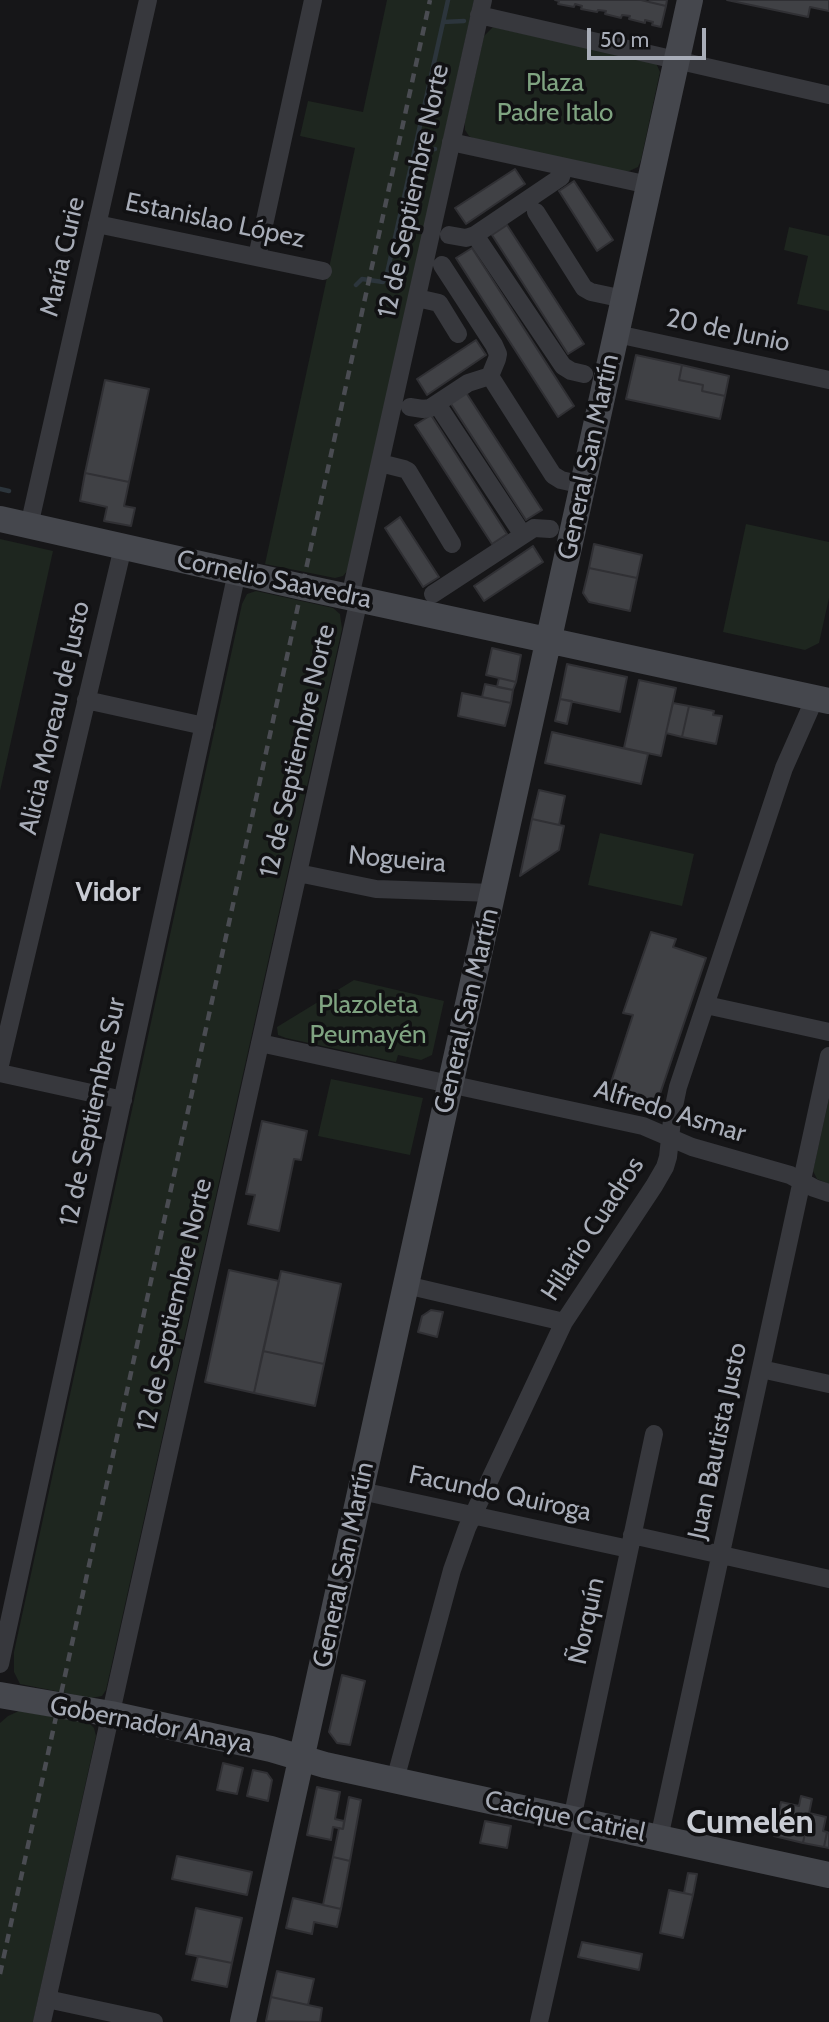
<!DOCTYPE html>
<meta charset="utf-8">
<style>
body{margin:0}
#map{position:relative;width:829px;height:2022px;overflow:hidden;background:#161618;font-family:Cabin,sans-serif}
canvas{display:block}
.scale{position:absolute;left:587px;top:28px;width:119px;height:32px;box-sizing:border-box;border:4px solid #a8adb8;border-top:0;padding-left:9px;font-size:21px;line-height:24px;white-space:nowrap;color:#a8adb8;-webkit-text-stroke:5px #111113;paint-order:stroke}
</style>
<div id="map">
<canvas width="829" height="2022"></canvas>
<div class="scale">50 m</div>
</div>
<script>
const g = document.querySelector('canvas').getContext('2d');
g.lineJoin = 'round';
function fillPath(path, color) {
  g.fillStyle = color;
  g.fill(path, 'evenodd');
}
function shape(rows) {
  const path = new Path2D();
  for (const r of rows) {
    path.moveTo(r[0], r[1]);
    for (let i = 2; i < r.length; i += 2) path.lineTo(r[i], r[i + 1]);
  }
  return path;
}
function strokePath(path, color, width, dash) {
  g.strokeStyle = color;
  g.lineWidth = width;
  g.lineCap = dash ? 'butt' : 'round';
  g.setLineDash(dash || []);
  g.stroke(path);
}
function write(font, color, halo, rows, align = 'center') {
  g.font = font + ' Cabin,sans-serif';
  g.lineWidth = 7;
  g.setLineDash([]);
  g.textBaseline = 'middle';
  g.strokeStyle = halo;
  g.fillStyle = color;
  for (const [text, x, y, turn = 0] of rows) {
    g.save();
    g.translate(x, y);
    g.rotate((+turn || 0) * Math.PI / 180);
    g.textAlign = isNaN(turn) ? turn : align;
    if (halo) g.strokeText(text, 0, 0);
    g.fillText(text, 0, 0);
    g.restore();
  }
}
fillPath(shape([
 [387,0,474,0,349,569,343,576,335,578,265,564,355,148,300,136,308,101,363,112],
 [493,27,656,63,660,72,641,160,638,167,627,172,476,140,469,136,465,130,465,121,484,36],
 [789,227,829,236,829,311,797,304,808,256,784,250],
 [746,524,829,542,829,598,819,643,805,650,723,632],
 [0,539,53,551,0,791],
 [256,591,333,608,340,614,342,629,106,1690,102,1696,91,1698,20,1684,14,1672,14,1652,242,604,247,594],
 [600,833,694,854,682,906,588,885],
 [354,980,444,1001,432,1055,421,1060,398,1055,396,1062,286,1038,278,1035,277,1027],
 [331,1079,423,1098,410,1155,318,1136],
 [829,1098,829,1184,817,1179,813,1171],
 [19,1711,89,1723,94,1728,96,1736,33,2022,0,2022,0,1723,8,1716]
]), '#1e261f');
strokePath(shape([
 [443,22,464,21],
 [414,153,435,149],
 [356,285,362,279,383,282,386,278,448,0],
 [0,489,9,491]
]), '#2c353c', 4.5);
const building = shape([
 [555,0,641,0,666,6,661,27,652,25,653,22,645,20,645,23,629,19,630,16,622,15,621,18,605,14,606,11,598,10,597,12,581,9,582,6,575,4,574,7,558,4,559,1,555,0],
 [650,0,667,0,666,6,649,2,650,0],
 [727,0,829,0,829,11,810,7,808,17,727,0],
 [515,169,525,184,466,224,455,208,515,169],
 [574,181,613,240,597,251,559,191,574,181],
 [507,225,584,344,568,354,492,235,507,225],
 [472,248,574,406,558,417,456,258,472,248],
 [476,340,486,355,427,395,417,379,476,340],
 [636,355,682,365,679,380,703,385,702,391,725,396,720,419,626,399,636,355],
 [682,365,729,376,725,396,702,391,703,385,679,380,682,365],
 [105,380,149,389,129,482,85,473,105,380],
 [465,391,542,510,526,520,449,401,465,391],
 [431,415,507,534,492,544,415,425,431,415],
 [85,473,129,482,124,506,135,508,131,526,104,521,107,507,80,501,85,473],
 [400,517,439,577,423,587,385,528,400,517],
 [594,544,642,555,637,578,589,568,594,544],
 [533,546,543,562,484,601,474,586,533,546],
 [589,568,637,578,630,611,589,602,583,593,589,568],
 [492,648,521,655,516,682,486,675,492,648],
 [567,664,627,677,620,712,560,699,567,664],
 [499,678,516,682,513,690,497,687,499,678],
 [639,680,676,688,661,756,624,748,639,680],
 [485,684,513,690,511,703,482,697,485,684],
 [462,693,511,703,505,726,458,716,462,693],
 [560,699,572,701,567,724,555,721,560,699],
 [673,703,689,706,682,737,666,733,673,703],
 [689,706,714,711,713,715,722,716,716,744,682,737,689,706],
 [552,732,648,754,641,784,545,763,552,732],
 [539,790,565,796,559,825,532,819,539,790],
 [532,819,564,826,559,850,520,876,532,819],
 [651,932,676,939,673,947,706,958,659,1097,643,1105,606,1098,633,1015,623,1013,651,932],
 [262,1121,307,1131,301,1160,294,1159,279,1231,248,1224,255,1195,246,1194,262,1121],
 [229,1270,279,1281,254,1393,205,1382,229,1270],
 [281,1271,341,1284,324,1364,263,1351,281,1271],
 [431,1310,443,1312,437,1337,418,1332,422,1316,431,1310],
 [263,1351,324,1364,315,1406,254,1393,263,1351],
 [342,1675,365,1681,350,1745,337,1743,329,1732,342,1675],
 [223,1763,243,1768,237,1794,217,1790,223,1763],
 [253,1770,267,1773,272,1780,268,1801,247,1796,253,1770],
 [317,1787,340,1792,335,1819,344,1821,343,1829,333,1827,331,1840,307,1835,317,1787],
 [801,1796,812,1799,803,1843,774,1836,781,1802,799,1806,801,1796],
 [349,1797,361,1800,350,1861,333,1857,339,1828,343,1829,349,1797],
 [809,1813,826,1817,823,1831,827,1832,824,1847,803,1843,809,1813],
 [485,1821,511,1826,507,1848,480,1843,485,1821],
 [827,1832,829,1833,829,1848,824,1847,827,1832],
 [177,1856,252,1872,247,1895,172,1879,177,1856],
 [333,1857,350,1861,341,1909,323,1905,333,1857],
 [688,1873,697,1874,693,1895,684,1893,688,1873],
 [669,1890,693,1895,683,1938,660,1933,669,1890],
 [293,1898,341,1909,337,1927,314,1922,312,1934,286,1928,293,1898],
 [196,1908,242,1918,232,1963,186,1954,196,1908],
 [582,1942,642,1954,639,1970,578,1957,582,1942],
 [198,1956,232,1963,227,1987,192,1980,198,1956],
 [277,1971,314,1979,308,2005,271,1997,277,1971],
 [271,1997,322,2008,320,2022,266,2021,271,1997]
]);
fillPath(building, '#404145');
strokePath(building, '#303034', 2);
strokePath(shape([
 [479,15,829,95],
 [451,142,649,185],
 [536,212,584,288,591,292,624,299],
 [97,224,323,271],
 [449,235,466,238,475,235,561,177],
 [475,235,563,366,571,371,584,374],
 [257,257,313,0],
 [417,298,439,303,458,334],
 [617,334,829,380],
 [490,376,553,475,561,480,583,485],
 [437,404,523,535],
 [410,407,423,409,430,408,468,383,490,376,497,359,498,354,494,345,442,265],
 [380,463,404,469,408,471,452,544],
 [29,526,148,0],
 [433,594,534,528,550,529],
 [350,597,483,0],
 [86,700,204,726],
 [298,873,376,889,493,893],
 [706,1005,829,1032],
 [260,1043,643,1126,692,1147,790,1175,814,1188,829,1193],
 [0,1065,123,547],
 [0,1073,123,1100],
 [406,1285,564,1322],
 [761,1369,829,1384],
 [361,1491,629,1549],
 [632,1535,829,1579],
 [0,1664,237,572],
 [395,1780,452,1570,467,1528,564,1322,654,1186,665,1167,668,1157,673,1111,678,1087,784,768,815,698],
 [572,1819,654,1434],
 [659,1838,829,1056],
 [47,1999,154,2022],
 [42,2022,359,599],
 [539,2022,584,1822]
]), '#37383d', 18);
strokePath(shape([
 [0,519,302,587,829,701],
 [0,1695,111,1714,271,1749,325,1765,829,1875],
 [243,2022,690,0]
]), '#45474d', 26);
strokePath(shape([
 [0,1974,430,0]
]), '#4a4c52', 4.5, [9, 7]);
write('26px', '#7fa381', '#111113', [
 ["Plaza",555,83],
 ["Padre Italo",555,113],
 ["Plazoleta",368,1005],
 ["Peumayén",368,1035]
]);
write('26px', '#a8adb8', '#111113', [
 ["12 de Septiembre Norte",414,191,-78],
 ["Estanislao López",215,221,12],
 ["María Curie",63,257,-77],
 ["20 de Junio",728,331,12],
 ["General San Martín",589,457,-78],
 ["Cornelio Saavedra",274,580,12],
 ["Alicia Moreau de Justo",55,718,-77],
 ["12 de Septiembre Norte",298,751,-77],
 ["Nogueira",397,860,5],
 ["General San Martín",467,1011,-77],
 ["12 de Septiembre Sur",93,1112,-78],
 ["Alfredo Asmar",670,1112,17],
 ["Hilario Cuadros",593,1229,-57],
 ["12 de Septiembre Norte",175,1305,-77],
 ["Juan Bautista Justo",718,1441,-78],
 ["Facundo Quiroga",500,1494,12],
 ["General San Martín",344,1565,-78],
 ["Ñorquín",587,1621,-78],
 ["Gobernador Anaya",151,1725,11],
 ["Cacique Catriel",565,1817,12]
]);
write('bold 28px', '#c9ccd4', '#111113', [
 ["Vidor",108,893]
]);
write('bold 33px', '#c9ccd4', '#111113', [
 ["Cumelén",750,1823]
]);
</script>
